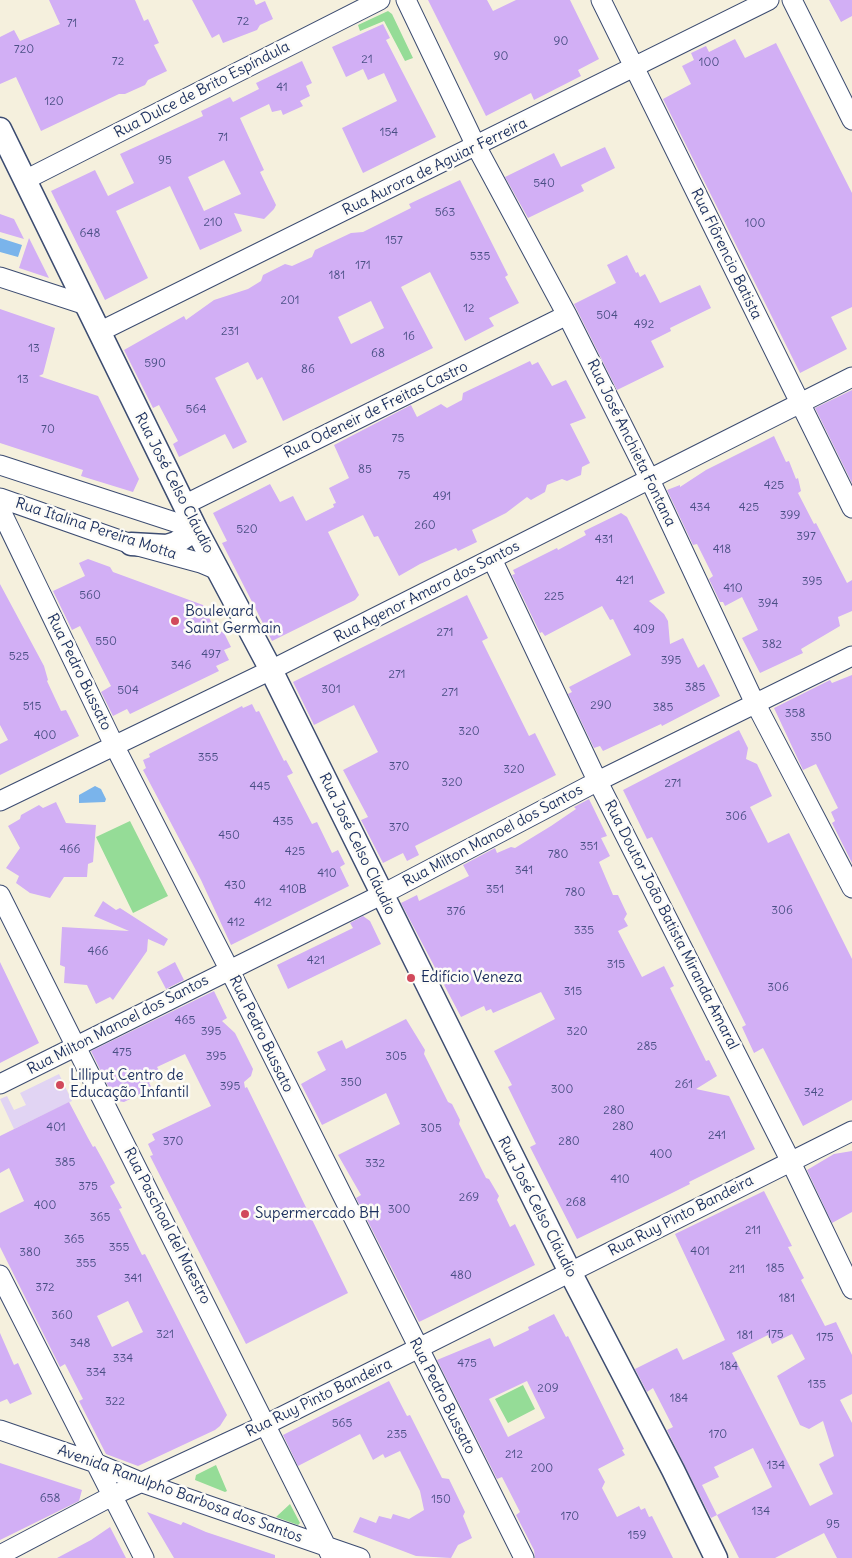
<!DOCTYPE html>
<meta charset="utf-8">
<style>
body{margin:0}
canvas{display:block;background:#f5f0dd}
</style>
<canvas width="852" height="1558"></canvas>
<script>
const g = document.querySelector('canvas').getContext('2d');
g.lineJoin = 'round';
function fillPath(path, color) {
  g.fillStyle = color;
  g.fill(path, 'evenodd');
}
function shape(rows) {
  const path = new Path2D();
  for (const r of rows) {
    path.moveTo(r[0], r[1]);
    for (let i = 2; i < r.length; i += 2) path.lineTo(r[i], r[i + 1]);
  }
  return path;
}
function strokePath(path, color, width, dash) {
  g.strokeStyle = color;
  g.lineWidth = width;
  g.lineCap = dash ? 'butt' : 'round';
  g.setLineDash(dash || []);
  g.stroke(path);
}
function write(font, color, halo, rows, align = 'center') {
  g.font = font + ' Delius,sans-serif';
  g.lineWidth = 5;
  g.setLineDash([]);
  g.textBaseline = 'middle';
  g.strokeStyle = halo;
  g.fillStyle = color;
  for (const [text, x, y, turn = 0] of rows) {
    g.save();
    g.translate(x, y);
    g.rotate((+turn || 0) * Math.PI / 180);
    g.textAlign = isNaN(turn) ? turn : align;
    if (halo) g.strokeText(text, 0, 0);
    g.fillText(text, 0, 0);
    g.restore();
  }
}
fillPath(shape([
 [59,1074,72,1101,14,1129,0,1099,7,1096,14,1110,26,1105,20,1093]
]), '#e1d4f3');
fillPath(shape([
 [388,11,392,14,413,58,405,61,384,21,360,31,358,25],
 [130,821,168,896,133,913,96,837],
 [523,1385,535,1409,508,1423,495,1399],
 [216,1465,227,1491,225,1492,195,1480,196,1475],
 [290,1504,300,1523,298,1525,276,1517]
]), '#95dc97');
fillPath(shape([
 [0,238,22,245,18,257,0,252],
 [95,786,101,789,106,799,105,802,79,803,79,795]
]), '#7ab4eb');
fillPath(shape([
 [49,0,135,0,144,21,148,19,159,43,154,45,167,71,148,80,145,85,125,94,119,94,41,131,16,77,0,84,0,37,14,30,20,41,60,24],
 [192,0,254,0,256,5,265,1,273,19,260,25,257,30,223,43,219,34,212,38],
 [428,0,487,0,493,11,516,0,570,0,599,59,578,70,581,76,534,100,531,93,486,116],
 [829,0,852,0,852,16,841,22],
 [383,24,390,38,386,40,436,137,363,173,342,128,397,101,384,73,368,80,363,69,346,77,332,47],
 [735,39,745,58,776,43,852,193,852,307,831,317,847,349,800,373,663,99,691,84,682,66,694,60,691,53,706,46,709,52],
 [302,61,312,83,306,86,310,96,300,101,303,106,283,115,281,110,272,112,269,104,240,118,264,170,260,172,276,205,274,209,264,219,234,213,242,231,200,250,170,186,116,211,148,278,105,300,51,191,95,170,108,196,134,183,120,154,203,116,201,111,230,97,233,102,259,89,256,83],
 [224,160,241,194,204,211,188,177],
 [605,147,615,168,581,185,584,191,528,218,505,177,554,153,561,167],
 [460,180,508,275,505,277,519,303,489,318,494,326,465,341,430,272,401,287,433,348,283,421,262,377,257,380,248,362,215,378,247,442,233,449,225,434,179,457,173,444,178,441,159,405,153,408,124,350,184,316,186,320,214,300,248,289,261,281,263,275,285,264,292,266,312,257,315,250,351,233,363,232,411,208,409,204],
 [371,301,384,328,351,344,338,317],
 [0,214,14,219,24,239,0,232],
 [29,238,49,278,19,268],
 [627,255,636,273,638,272,640,277,645,274,660,303,700,285,711,308,670,328,671,331,651,341,664,367,617,390,574,304,616,283,607,265],
 [0,309,55,328,43,374,39,376,98,396,139,479,133,492,81,476,83,470,0,443],
 [530,361,532,365,538,362,552,386,566,380,586,418,570,424,590,463,582,467,581,475,567,481,562,479,547,485,545,492,531,500,527,497,506,513,472,530,477,542,458,551,456,548,420,564,399,576,378,536,374,537,363,515,328,532,359,595,355,600,272,641,222,543,227,541,213,513,270,484,280,502,293,496,306,521,334,507,333,504,336,503,329,488,349,478,334,445,411,405,417,417,441,404,447,408,462,400,463,393],
 [852,390,852,483,815,408],
 [774,436,786,462,789,461,796,479,798,478,801,491,798,493,814,524,816,523,847,583,852,580,852,611,838,617,840,626,801,649,803,653,760,673,742,638,758,630,742,597,725,606,723,602,720,602,709,579,713,576,697,544,693,545,667,490,680,485,680,487,706,470],
 [621,513,627,517,665,593,649,601,664,614,668,621,670,644,683,638,698,668,704,664,720,696,662,726,661,724,603,751,600,746,594,748,568,694,572,692,569,687,631,655,613,619,610,620,602,606,545,636,542,632,540,633,512,575,515,574,513,570,557,548,558,550,586,535,584,531],
 [88,559,110,567,113,572,203,605,217,634,223,631,231,647,224,650,229,660,216,666,219,671,130,714,127,709,113,716,101,692,111,686,80,626,72,630,53,591,85,576,79,563],
 [0,584,44,666,48,680,47,681,61,711,66,710,79,736,0,775,0,744,8,740,0,725],
 [467,595,488,638,482,641,529,736,535,733,556,775,415,846,419,855,407,861,403,853,383,863,361,820,368,817,343,770,378,752,354,705,314,725,293,682],
 [852,675,852,863,832,823,835,821,831,812,838,808,816,764,803,770,774,708,830,680,832,683],
 [252,704,256,712,259,711,284,761,286,760,293,773,287,776,312,824,317,822,332,853,338,850,345,864,340,867,349,886,231,945,201,880,143,770,146,768,143,760,150,757,149,754,242,706,243,708],
 [739,730,748,748,746,759,757,764,772,796,750,807,768,843,789,833,852,959,852,1100,803,1126,763,1048,754,1053,742,1027,746,1025,652,837,647,839,623,790],
 [589,799,607,836,601,838,610,856,599,862,613,895,618,895,627,914,624,919,628,926,618,931,642,977,664,966,674,986,670,988,706,1061,709,1060,717,1076,696,1089,729,1096,755,1149,689,1182,690,1184,670,1194,577,1239,530,1147,536,1144,508,1087,512,1085,494,1051,555,1019,541,992,493,1013,491,1009,486,1011,484,1006,461,1017,401,903,417,895,419,901,469,876,463,865,495,848,497,853,511,847,515,848,551,826,576,809,574,807],
 [56,802,66,823,96,825,93,862,88,864,87,877,64,877,50,898,30,893,16,883,19,876,6,868,20,848,8,826,20,819,21,815,39,805,43,808],
 [103,901,116,910,120,908,168,939,164,946,148,939,147,951,113,1000,110,997,96,1004,87,985,64,983,65,967,60,965,62,927,129,931,94,916],
 [363,916,370,921,381,944,288,989,277,965,353,928,350,923],
 [0,962,39,1043,0,1063],
 [175,962,184,980,166,989,157,972],
 [214,991,227,1018,222,1021,235,1033,253,1069,251,1076,244,1082,245,1088,247,1087,348,1293,246,1344,150,1156,153,1155,148,1144,155,1140,152,1134,211,1106,185,1054,157,1067,162,1076,149,1083,152,1088,124,1102,118,1101,112,1094,91,1051],
 [406,1019,425,1050,424,1054,448,1102,452,1104,460,1120,459,1124,486,1178,489,1179,499,1196,497,1200,510,1227,515,1224,535,1265,419,1322,356,1198,361,1195,338,1155,400,1124,386,1093,322,1125,301,1084,326,1070,317,1052,342,1040,346,1049],
 [69,1102,88,1138,93,1147,95,1146,105,1164,115,1183,110,1186,122,1208,119,1209,142,1255,145,1254,227,1415,220,1426,215,1430,138,1466,106,1454,79,1401,83,1399,65,1364,60,1367,0,1247,0,1213,24,1201,9,1168,0,1173,0,1136],
 [128,1301,143,1332,112,1347,97,1316],
 [852,1151,852,1212,832,1223,807,1170,834,1154],
 [764,1191,792,1246,788,1247,804,1278,801,1280,825,1326,836,1322,852,1355,852,1394,840,1400,852,1423,852,1558,837,1558,824,1533,775,1558,739,1558,717,1515,711,1518,667,1430,673,1427,653,1388,647,1392,635,1369,677,1348,683,1360,725,1340,675,1234],
 [792,1334,805,1359,777,1376,800,1425,809,1429,823,1421,834,1456,819,1464,833,1494,810,1506,732,1353,768,1335,772,1344],
 [753,1448,772,1487,717,1515,702,1485,719,1477,714,1467],
 [554,1314,566,1337,568,1336,624,1449,622,1450,625,1455,598,1469,605,1482,602,1488,617,1517,639,1506,641,1510,645,1508,649,1517,652,1516,673,1558,535,1558,534,1550,516,1515,520,1512,502,1477,497,1479,437,1360,490,1338,494,1347,529,1330,528,1327],
 [527,1381,545,1418,508,1437,489,1399],
 [0,1333,14,1365,18,1363,32,1394,10,1404,7,1399,0,1402],
 [389,1381,407,1416,410,1415,442,1478,449,1479,465,1512,463,1516,472,1538,458,1545,451,1558,416,1556,353,1532,360,1517,376,1523,379,1516,391,1519,393,1514,409,1519,424,1510,420,1491,400,1451,385,1458,383,1454,373,1460,360,1434,298,1466,283,1435],
 [0,1463,82,1490,79,1501,0,1540],
 [147,1512,181,1525,183,1522,206,1532,275,1555,275,1558,174,1558],
 [110,1527,126,1558,57,1558,91,1540]
]), '#d2aff5');
const minor = shape([
 [406,0,476,146,567,315,650,480,751,695,852,888],
 [601,0,852,508],
 [792,0,852,120],
 [25,180,380,0],
 [0,277,86,305],
 [99,332,769,0],
 [0,465,196,529],
 [0,498,131,544,201,563,220,571],
 [184,505,567,315],
 [0,509,114,745,229,969,524,1558],
 [492,559,594,774,786,1152,852,1289],
 [0,801,271,670,852,377],
 [0,895,332,1558],
 [0,1084,381,895,598,781,852,656],
 [0,1275,144,1558],
 [0,1430,93,1462,143,1483,360,1558],
 [0,1555,112,1496,267,1424,852,1131]
]);
const tertiary = shape([
 [0,129,196,529,271,670,570,1272,673,1470,716,1558],
 [131,544,167,546,176,543,196,529]
]);
strokePath(minor, '#3c4c71', 21);
strokePath(tertiary, '#3c4c71', 25);
strokePath(minor, '#fff', 19);
strokePath(tertiary, '#fff', 22);
for (const [x, y, r, color] of [
 [175,621,5,"#d1495b"],
 [411,978,5,"#d1495b"],
 [60,1085,5,"#d1495b"],
 [245,1214,5,"#d1495b"]
]) {
  const dot = new Path2D();
  dot.arc(x, y, r, 0, 2 * Math.PI);
  g.fillStyle = color;
  g.fill(dot);
  strokePath(dot, '#fdfcf7', 2);
}
write('12px', '#494f84', null, [
 ["72",243,22],
 ["71",72,24],
 ["90",561,42],
 ["720",24,50],
 ["90",501,57],
 ["21",367,60],
 ["72",118,62],
 ["100",709,63],
 ["41",282,88],
 ["120",54,102],
 ["154",389,133],
 ["71",223,138],
 ["95",165,161],
 ["540",544,184],
 ["563",445,213],
 ["210",213,223],
 ["100",755,224],
 ["648",90,234],
 ["157",394,241],
 ["535",480,257],
 ["171",363,266],
 ["181",337,276],
 ["201",290,301],
 ["12",469,309],
 ["504",607,316],
 ["492",644,325],
 ["231",230,332],
 ["16",409,337],
 ["13",34,349],
 ["68",378,354],
 ["590",155,364],
 ["86",308,370],
 ["13",23,380],
 ["564",196,410],
 ["70",48,430],
 ["75",398,439],
 ["85",365,470],
 ["75",404,476],
 ["425",774,486],
 ["491",442,497],
 ["434",700,508],
 ["425",749,508],
 ["399",790,516],
 ["260",425,526],
 ["520",247,530],
 ["397",806,537],
 ["431",604,540],
 ["418",722,550],
 ["421",625,581],
 ["395",812,582],
 ["410",733,589],
 ["560",90,596],
 ["225",554,597],
 ["394",768,604],
 ["409",644,630],
 ["271",445,633],
 ["550",106,642],
 ["382",772,645],
 ["497",211,655],
 ["525",19,657],
 ["395",671,661],
 ["346",181,666],
 ["271",397,675],
 ["385",695,688],
 ["301",331,690],
 ["504",128,691],
 ["271",450,693],
 ["290",601,706],
 ["515",32,707],
 ["385",663,708],
 ["358",795,714],
 ["320",469,732],
 ["400",45,736],
 ["350",821,738],
 ["355",208,758],
 ["370",399,767],
 ["320",514,770],
 ["320",452,783],
 ["271",673,784],
 ["445",260,787],
 ["306",736,817],
 ["435",283,822],
 ["370",399,828],
 ["450",229,836],
 ["351",589,847],
 ["466",70,850],
 ["425",295,852],
 ["780",558,855],
 ["341",524,871],
 ["410",327,874],
 ["430",235,886],
 ["410B",293,890],
 ["351",495,890],
 ["780",575,893],
 ["412",263,903],
 ["306",782,911],
 ["376",456,912],
 ["412",236,923],
 ["335",584,931],
 ["466",98,952],
 ["421",316,961],
 ["315",616,965],
 ["306",778,988],
 ["315",573,992],
 ["465",185,1021],
 ["395",211,1032],
 ["320",577,1032],
 ["285",647,1047],
 ["475",122,1053],
 ["395",216,1057],
 ["305",396,1057],
 ["350",351,1083],
 ["261",684,1085],
 ["395",230,1087],
 ["300",562,1090],
 ["342",814,1093],
 ["280",614,1111],
 ["280",623,1127],
 ["401",56,1128],
 ["305",431,1129],
 ["241",717,1136],
 ["370",173,1142],
 ["280",569,1142],
 ["400",661,1155],
 ["385",65,1163],
 ["332",375,1164],
 ["410",620,1180],
 ["375",88,1187],
 ["269",469,1198],
 ["268",576,1203],
 ["400",45,1206],
 ["300",399,1210],
 ["365",100,1218],
 ["211",753,1231],
 ["365",74,1240],
 ["355",119,1248],
 ["401",700,1252],
 ["380",30,1253],
 ["355",86,1264],
 ["185",775,1269],
 ["211",737,1270],
 ["480",461,1276],
 ["341",133,1279],
 ["372",45,1288],
 ["181",787,1299],
 ["360",62,1316],
 ["321",165,1335],
 ["175",775,1335],
 ["181",745,1336],
 ["175",825,1338],
 ["348",80,1344],
 ["334",123,1359],
 ["475",467,1364],
 ["184",729,1367],
 ["334",96,1373],
 ["135",817,1385],
 ["209",548,1389],
 ["184",679,1399],
 ["322",115,1402],
 ["565",342,1424],
 ["235",397,1435],
 ["170",718,1435],
 ["212",514,1455],
 ["134",776,1466],
 ["200",542,1469],
 ["658",50,1499],
 ["150",441,1500],
 ["134",761,1512],
 ["170",570,1517],
 ["95",833,1525],
 ["159",637,1536]
]);
write('15px', '#1b2f5e', '#fdfcf7', [
 ["Rua Dulce de Brito Espíndula",202,90,-27],
 ["Rua Aurora de Aguiar Ferreira",435,167,-26],
 ["Rua Flôrencio Batista",726,254,64],
 ["Rua Odeneir de Freitas Castro",376,410,-26],
 ["Rua José Anchieta Fontana",631,443,64],
 ["Rua José Celso Cláudio",174,483,63],
 ["Rua Italina Pereira Motta",96,529,18],
 ["Rua Agenor Amaro dos Santos",427,592,-27],
 ["Rua Pedro Bussato",79,672,64],
 ["Rua Milton Manoel dos Santos",493,836,-28],
 ["Rua José Celso Cláudio",357,844,64],
 ["Rua Doutor João Batista Miranda Amaral",671,925,63],
 ["Rua Milton Manoel dos Santos",118,1025,-27],
 ["Rua Pedro Bussato",261,1034,64],
 ["Rua José Celso Cláudio",537,1207,63],
 ["Rua Ruy Pinto Bandeira",681,1216,-27],
 ["Rua Paschoal del Maestro",167,1226,63],
 ["Rua Pedro Bussato",442,1396,63],
 ["Rua Ruy Pinto Bandeira",319,1398,-26],
 ["Avenida Ranulpho Barbosa dos Santos",180,1494,20]
]);
write('15px', '#1b2f5e', '#fdfcf7', [
 ["Boulevard",185,612],
 ["Saint Germain",185,629],
 ["Edifício Veneza",421,978],
 ["Lilliput Centro de",70,1076],
 ["Educação Infantil",70,1093],
 ["Supermercado BH",255,1214]
], 'left');
</script>
